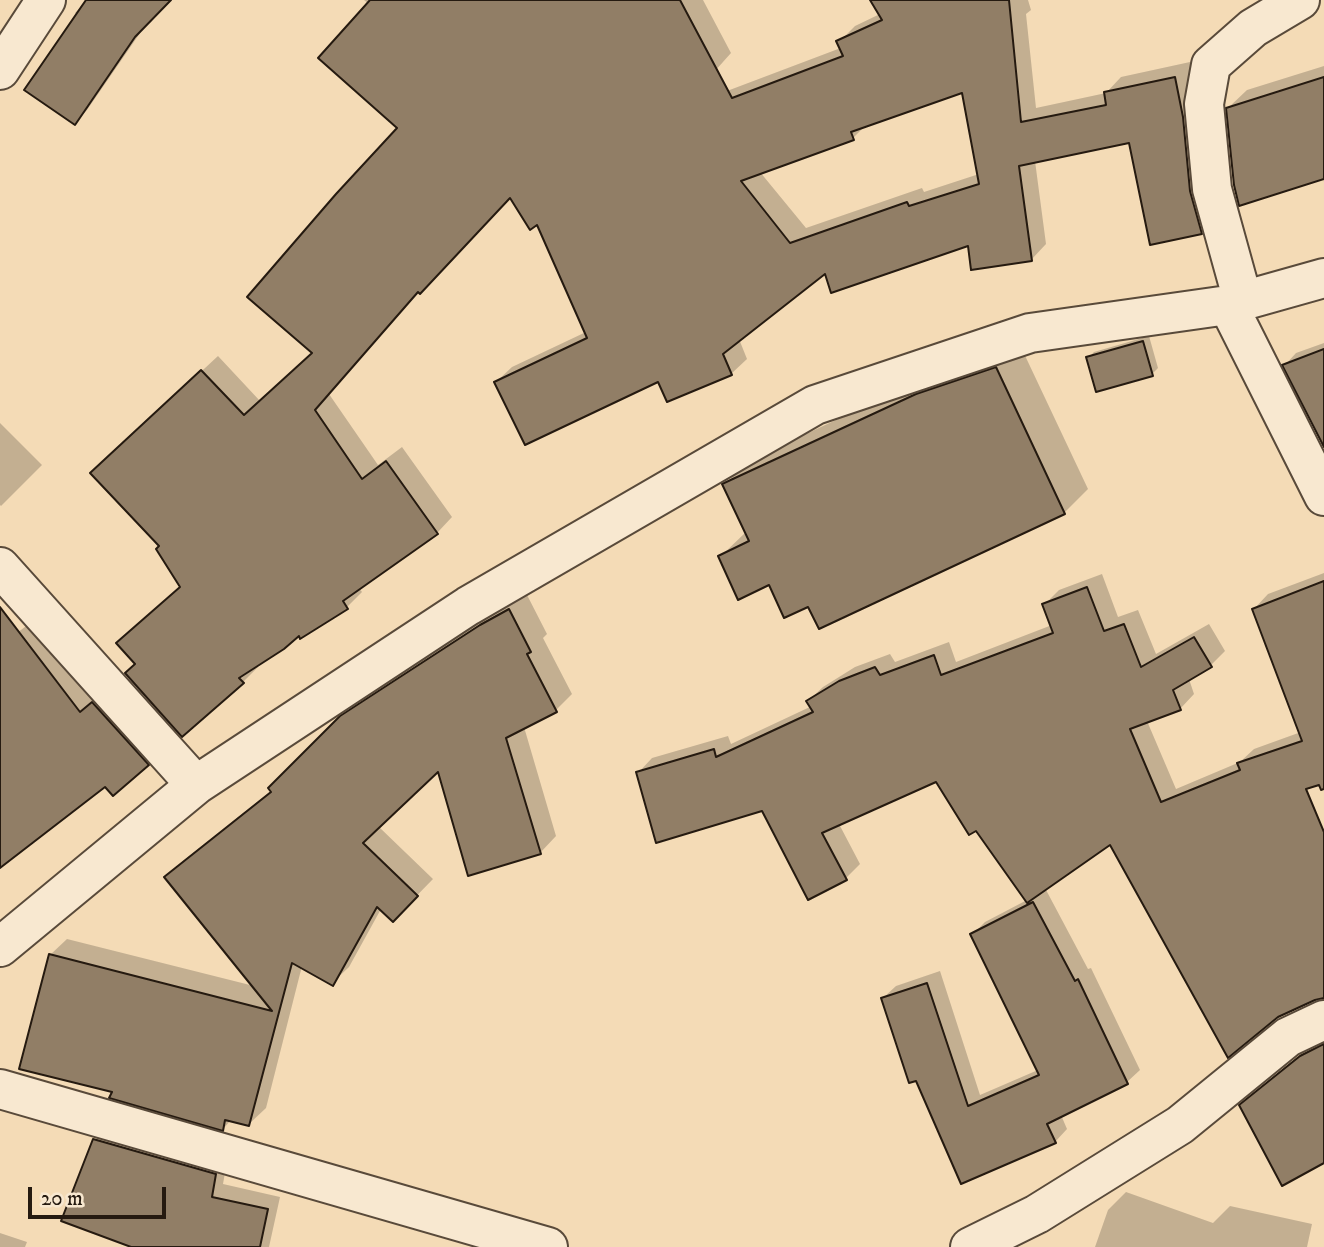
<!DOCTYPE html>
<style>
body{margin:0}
#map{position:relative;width:1324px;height:1247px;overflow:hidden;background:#f4dbb6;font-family:"IM FELL DW Pica",serif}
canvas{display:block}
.scale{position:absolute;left:28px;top:1187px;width:138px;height:32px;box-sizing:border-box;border:4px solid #251a10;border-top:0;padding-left:9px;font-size:21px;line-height:24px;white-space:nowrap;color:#251a10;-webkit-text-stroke:5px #f8e8d0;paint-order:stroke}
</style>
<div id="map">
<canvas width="1324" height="1247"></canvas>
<div class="scale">20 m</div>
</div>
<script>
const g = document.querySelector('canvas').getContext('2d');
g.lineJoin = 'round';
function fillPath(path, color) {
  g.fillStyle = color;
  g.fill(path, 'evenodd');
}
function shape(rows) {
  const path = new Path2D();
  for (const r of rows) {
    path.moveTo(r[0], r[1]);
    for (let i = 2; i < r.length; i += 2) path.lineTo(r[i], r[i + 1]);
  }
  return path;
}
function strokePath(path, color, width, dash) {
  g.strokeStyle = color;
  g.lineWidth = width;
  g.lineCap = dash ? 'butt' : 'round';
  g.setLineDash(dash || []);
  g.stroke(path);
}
fillPath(shape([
 [87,0,169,0,147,23,87,110,74,123,78,15,75,13],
 [364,0,703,0,731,53,682,108,846,46,840,41,855,26,880,14,872,0,1028,0,1031,10,1026,14,1036,108,1106,93,1121,77,1190,62,1216,217,1201,232,1131,141,1035,161,1046,244,1031,260,969,243,826,271,739,339,747,359,731,374,659,380,496,382,512,367,586,332,538,222,510,196,419,291,329,394,378,465,402,447,452,517,437,533,359,588,362,592,347,607,300,634,256,665,258,667,243,682,137,663,182,586,162,546,108,458,218,356,260,401,314,352,400,128,369,4],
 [963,91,979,174,924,192,922,188,806,228,760,172,853,138,866,125],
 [1324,66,1324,182,1323,178,1228,108,1247,90],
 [1149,336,1158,368,1152,374,1088,358,1094,352],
 [1324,343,1324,443,1285,365,1296,353],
 [1020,345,1088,489,1064,513,809,604,720,557,746,532,724,485,748,461,941,371],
 [0,423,42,465,1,506,0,505],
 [1324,573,1324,781,1164,837,1324,842,1324,997,1110,842,1045,888,1088,969,1091,968,1140,1070,1127,1082,1061,1115,1067,1129,1055,1142,962,1182,883,998,896,986,940,971,980,1095,1038,1070,973,934,985,922,1027,900,976,829,936,780,839,824,860,864,846,878,763,809,638,773,652,758,728,736,731,744,812,706,808,701,823,687,855,667,890,654,895,662,949,642,956,662,1052,625,1044,605,1059,590,1102,574,1118,617,1138,610,1156,654,1209,624,1225,651,1210,666,1189,679,1194,694,1180,709,1147,721,1176,789,1240,762,1254,749,1301,732,1254,609,1268,594],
 [526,593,547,634,543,638,572,694,556,710,524,727,556,836,540,853,438,769,378,826,433,879,393,920,381,909,349,967,332,983,302,966,266,1108,249,1124,231,1120,223,1129,114,1091,50,955,67,939,254,986,167,877,183,861,272,790,270,788,359,700,498,608],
 [38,617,165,746,147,764,105,784,0,866,0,646],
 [1324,1038,1324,1161,1241,1106,1256,1091,1316,1041],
 [108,1127,227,1161,223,1184,280,1197,269,1247,136,1247,95,1140],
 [1126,1192,1213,1223,1230,1206,1312,1224,1307,1247,1095,1247,1108,1210],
 [0,1233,27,1242,25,1247,0,1247]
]), '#0003');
const building = shape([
 [86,0,171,0,135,37,75,125,24,90,86,0],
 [370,0,680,0,732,98,843,56,836,41,882,20,870,0,1009,0,1021,122,1106,105,1104,92,1175,77,1183,117,1190,191,1202,234,1150,245,1129,143,1019,166,1032,261,971,270,968,246,831,293,825,274,723,354,732,375,667,402,658,382,525,445,494,382,587,338,537,225,530,230,510,198,420,294,418,292,315,410,362,479,386,461,438,534,343,601,348,609,300,639,299,636,284,649,239,678,244,683,182,737,125,673,135,664,116,643,180,587,156,549,159,546,90,473,201,370,244,415,312,353,247,297,336,194,397,128,318,58,370,0],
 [962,93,979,184,909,206,907,202,790,243,741,181,854,140,851,132,962,93],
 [1324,77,1324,179,1239,206,1234,185,1226,108,1324,77],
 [1143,341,1153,376,1096,392,1086,357,1143,341],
 [1324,349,1324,447,1282,365,1324,349],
 [996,367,1065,514,819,629,808,607,784,618,769,585,738,600,718,556,749,541,722,484,916,394,996,367],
 [1324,581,1324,789,1321,790,1319,785,1306,789,1324,832,1324,998,1315,1000,1278,1017,1228,1058,1110,845,1027,903,976,831,969,835,936,782,822,833,847,880,808,900,762,811,656,843,636,772,714,749,716,757,813,712,806,701,839,681,875,667,880,675,934,655,941,675,1053,633,1042,604,1087,587,1104,631,1124,624,1141,667,1194,637,1212,667,1173,690,1181,710,1130,729,1161,802,1240,770,1237,763,1302,741,1252,609,1324,581],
 [0,607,80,712,92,702,149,765,113,796,105,787,0,868,0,607],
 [509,609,531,652,527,654,557,712,506,738,541,854,468,876,438,772,363,843,418,896,393,922,377,907,333,986,292,963,249,1126,225,1120,223,1131,109,1098,112,1092,19,1069,49,954,272,1011,164,877,271,792,268,788,340,716,480,625,509,609],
 [1033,902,1075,981,1078,979,1128,1084,1047,1124,1056,1143,961,1184,916,1081,909,1083,881,998,927,983,968,1106,1039,1075,970,934,1033,902],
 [1324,1044,1324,1163,1282,1186,1239,1105,1300,1056,1324,1044],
 [93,1139,216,1174,212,1197,268,1209,260,1247,131,1247,61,1221,93,1139]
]);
fillPath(building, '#917e66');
strokePath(building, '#251a10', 2);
const street = shape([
 [0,70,46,0],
 [1243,301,1212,189,1204,104,1211,65,1253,28,1300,0],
 [1228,305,1324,496],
 [0,567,196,785],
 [0,947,196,785,468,606,815,405,1030,333,1228,305,1324,278],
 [0,1089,548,1247],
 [970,1247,1037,1214,1180,1125,1288,1037,1324,1020]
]);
strokePath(street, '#594a3a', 42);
strokePath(street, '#f8e8d0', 38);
</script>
